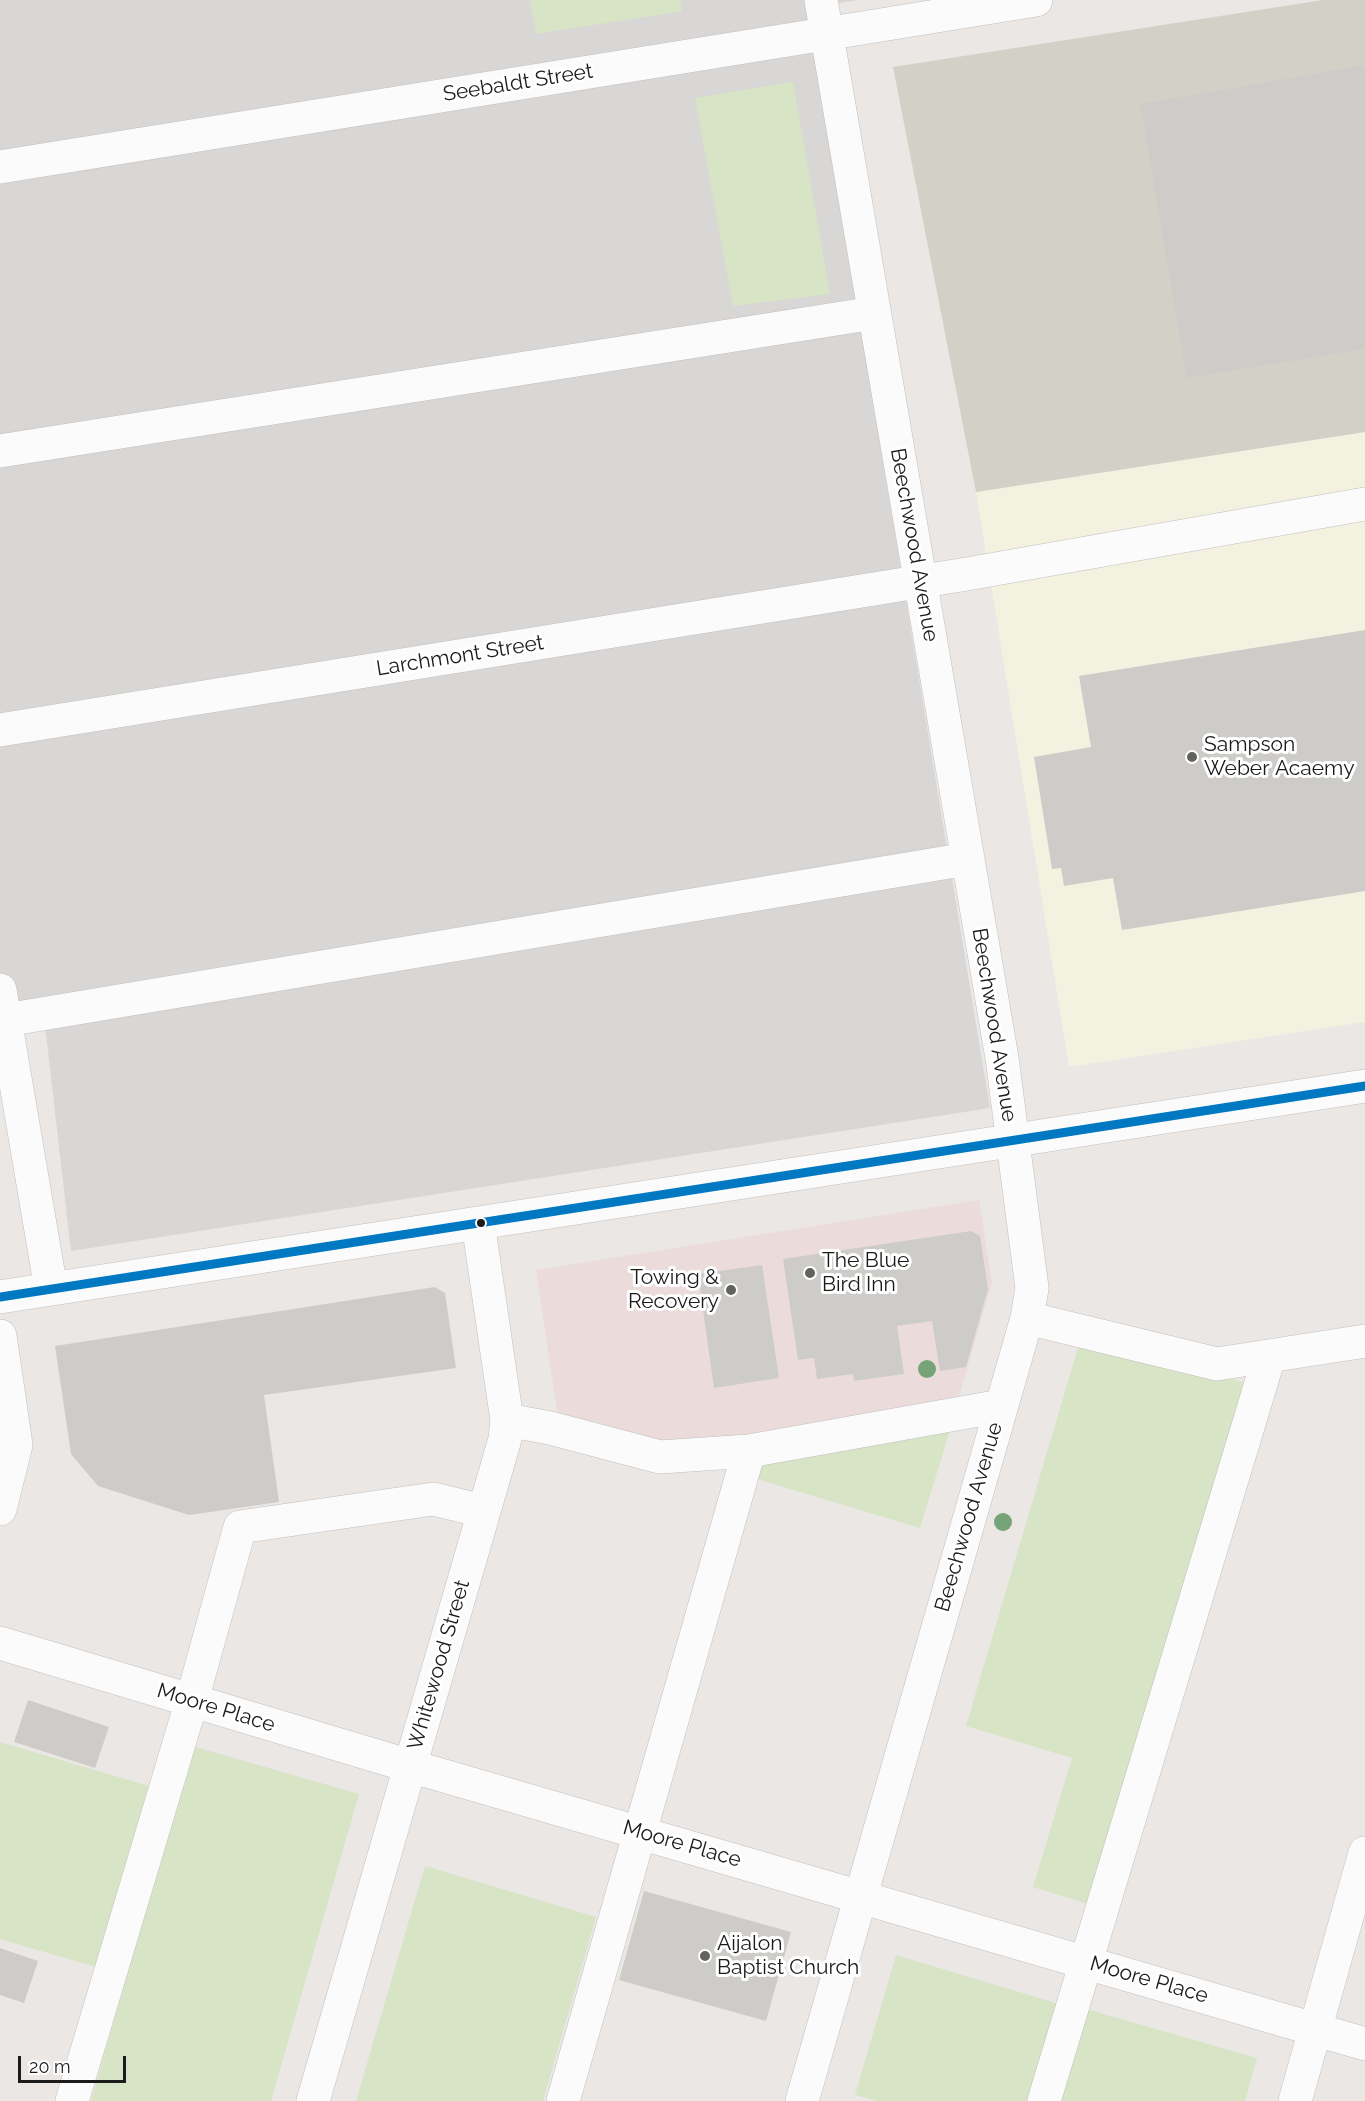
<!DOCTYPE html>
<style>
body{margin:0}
#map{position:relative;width:1365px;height:2101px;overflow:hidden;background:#eae7e4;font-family:Raleway,sans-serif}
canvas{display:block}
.scale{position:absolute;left:18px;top:2056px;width:108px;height:27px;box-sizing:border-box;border:3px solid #1b1b1b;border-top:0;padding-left:8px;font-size:18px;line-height:21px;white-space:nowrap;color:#1b1b1b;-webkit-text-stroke:4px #fff;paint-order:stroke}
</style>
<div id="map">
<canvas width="1365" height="2101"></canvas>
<div class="scale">20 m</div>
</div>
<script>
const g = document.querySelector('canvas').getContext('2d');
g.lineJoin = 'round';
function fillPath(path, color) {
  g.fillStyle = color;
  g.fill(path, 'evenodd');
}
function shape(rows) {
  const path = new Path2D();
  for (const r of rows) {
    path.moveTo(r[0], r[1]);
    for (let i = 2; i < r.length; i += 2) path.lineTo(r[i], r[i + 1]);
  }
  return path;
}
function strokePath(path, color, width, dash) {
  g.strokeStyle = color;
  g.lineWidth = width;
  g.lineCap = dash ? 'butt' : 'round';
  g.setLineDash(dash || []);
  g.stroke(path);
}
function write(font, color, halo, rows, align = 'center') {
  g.font = font + ' Raleway,sans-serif';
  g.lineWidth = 6;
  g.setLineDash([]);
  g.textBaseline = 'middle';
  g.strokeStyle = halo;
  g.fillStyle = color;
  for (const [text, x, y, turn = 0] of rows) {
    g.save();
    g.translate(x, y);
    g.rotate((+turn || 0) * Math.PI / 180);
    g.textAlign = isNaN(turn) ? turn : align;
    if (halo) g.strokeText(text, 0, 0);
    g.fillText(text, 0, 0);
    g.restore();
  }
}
fillPath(shape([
 [0,0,859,0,808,8,990,1108,71,1251,45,1025,0,1032]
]), '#d9d7d5');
fillPath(shape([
 [979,1200,992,1283,957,1403,651,1448,558,1418,536,1270]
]), '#ebdcdb');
fillPath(shape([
 [1365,432,1365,1022,1069,1067,976,492]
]), '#f3f1e0');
fillPath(shape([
 [1323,0,1365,0,1365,432,976,492,893,67]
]), '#d2d1c7');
fillPath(shape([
 [530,0,680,0,682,11,536,34],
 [793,82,830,294,733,306,695,98],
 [1082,1334,1245,1383,1091,1905,1033,1887,1072,1758,966,1726],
 [951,1427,920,1528,757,1479,765,1458],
 [0,1742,149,1786,96,1967,0,1939],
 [192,1746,359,1794,271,2101,91,2101],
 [425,1866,596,1917,543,2101,356,2101],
 [896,1955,1059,2004,1031,2101,877,2101,855,2095],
 [1086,2009,1257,2058,1245,2101,1060,2101]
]), '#d7e4c6');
fillPath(shape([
 [1365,65,1365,349,1187,378,1140,104],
 [1365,630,1365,891,1122,930,1113,878,1064,886,1061,868,1052,869,1034,757,1091,747,1079,676],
 [971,1231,980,1236,988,1289,966,1367,940,1371,932,1321,897,1326,904,1374,854,1381,853,1374,817,1379,814,1358,798,1360,783,1259],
 [762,1265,779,1378,714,1388,698,1274],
 [435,1287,445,1293,456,1368,264,1395,279,1502,189,1515,98,1486,71,1454,55,1346],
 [28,1700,109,1727,95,1768,14,1742],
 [644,1891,791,1932,766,2021,619,1980],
 [0,1948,38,1961,24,2003,0,1995]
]), '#ceccc9');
const minor = shape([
 [0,167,1036,0],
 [0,451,874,313],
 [0,730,967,574,1365,504],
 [0,990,51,1289],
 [0,1021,967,859],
 [0,1297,1365,1086],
 [1027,1318,1217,1364,1365,1341],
 [0,1336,16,1445,0,1509],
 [507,1420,550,1428,660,1457,749,1451,1001,1406],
 [0,1643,410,1766,1365,2044],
 [72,2101,192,1700,240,1527,433,1499,483,1511],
 [313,2101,505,1439,507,1420,478,1223],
 [563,2101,749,1451],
 [802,2101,1027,1318,1032,1288,1002,1058,821,0],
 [1044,2101,1269,1357],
 [1295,2101,1365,1853]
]);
strokePath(minor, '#c1bfbe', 34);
strokePath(minor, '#fcfbfb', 33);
strokePath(shape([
 [0,1297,1365,1086]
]), '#0079c2', 9);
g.fillStyle = '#76a377';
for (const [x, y] of [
 [927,1369],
 [1003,1522]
]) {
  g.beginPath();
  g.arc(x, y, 9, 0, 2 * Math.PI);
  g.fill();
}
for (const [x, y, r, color] of [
 [1192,757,6,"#636261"],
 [481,1223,5,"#1b1b1b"],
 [810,1273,6,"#636261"],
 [731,1290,6,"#636261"],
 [705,1956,6,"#636261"]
]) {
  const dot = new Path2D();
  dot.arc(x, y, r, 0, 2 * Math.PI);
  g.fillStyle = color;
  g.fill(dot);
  strokePath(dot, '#fff', 2);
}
write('21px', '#1b1b1b', '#fff', [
 ["Seebaldt Street",518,83,-9],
 ["Beechwood Avenue",914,545,80],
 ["Larchmont Street",460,656,-9],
 ["Beechwood Avenue",994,1025,81],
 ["Beechwood Avenue",969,1517,-74],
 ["Whitewood Street",439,1665,-74],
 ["Moore Place",216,1708,17],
 ["Moore Place",682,1844,16],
 ["Moore Place",1149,1980,16]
]);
write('21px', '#1b1b1b', '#fff', [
 ["Sampson",1204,745],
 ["Weber Acaemy",1204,769],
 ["The Blue",822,1261],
 ["Bird Inn",822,1285],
 ["Towing &",719,1278,"right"],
 ["Recovery",719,1302,"right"],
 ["Aijalon",717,1944],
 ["Baptist Church",717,1968]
], 'left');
</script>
